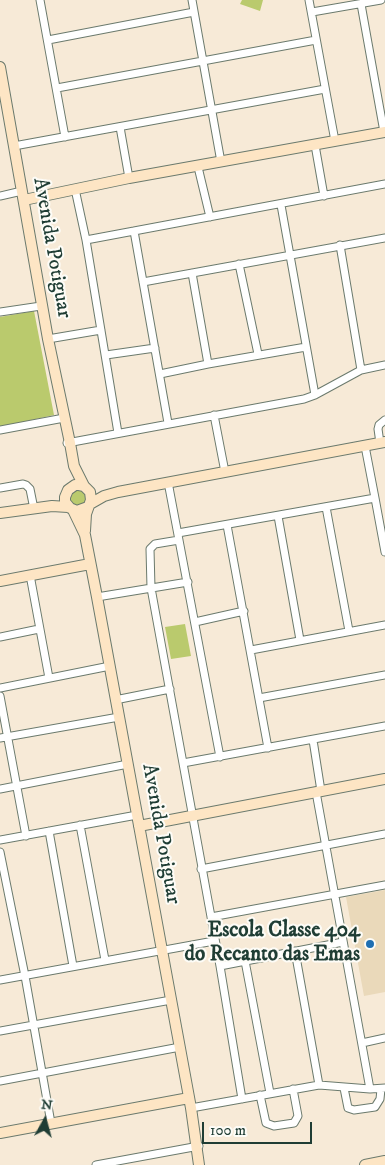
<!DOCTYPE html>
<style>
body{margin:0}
#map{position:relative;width:385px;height:1165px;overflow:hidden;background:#f7ead7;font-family:"IM FELL DW Pica",serif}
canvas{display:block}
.north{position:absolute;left:20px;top:1095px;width:50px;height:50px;-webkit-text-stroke:4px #fdfcf7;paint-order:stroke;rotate:7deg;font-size:14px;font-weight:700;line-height:20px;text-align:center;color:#1f3d34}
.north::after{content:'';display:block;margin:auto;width:18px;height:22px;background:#1f3d34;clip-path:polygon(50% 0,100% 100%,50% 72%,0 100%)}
.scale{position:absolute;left:202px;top:1122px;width:110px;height:22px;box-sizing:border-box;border:2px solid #1f3d34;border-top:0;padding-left:6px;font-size:15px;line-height:18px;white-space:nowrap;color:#1f3d34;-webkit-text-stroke:4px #fdfcf7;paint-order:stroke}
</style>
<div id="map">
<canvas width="385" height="1165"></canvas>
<div class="north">N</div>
<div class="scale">100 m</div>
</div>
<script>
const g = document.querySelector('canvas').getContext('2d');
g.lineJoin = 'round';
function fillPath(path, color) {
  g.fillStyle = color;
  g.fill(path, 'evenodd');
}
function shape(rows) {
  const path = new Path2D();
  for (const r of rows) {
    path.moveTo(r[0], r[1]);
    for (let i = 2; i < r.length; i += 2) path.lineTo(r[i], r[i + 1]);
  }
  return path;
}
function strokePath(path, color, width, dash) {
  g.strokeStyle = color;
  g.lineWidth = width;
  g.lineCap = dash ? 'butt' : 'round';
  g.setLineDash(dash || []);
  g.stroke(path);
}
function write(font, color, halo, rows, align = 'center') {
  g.font = font + ' "IM FELL DW Pica",serif';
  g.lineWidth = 4;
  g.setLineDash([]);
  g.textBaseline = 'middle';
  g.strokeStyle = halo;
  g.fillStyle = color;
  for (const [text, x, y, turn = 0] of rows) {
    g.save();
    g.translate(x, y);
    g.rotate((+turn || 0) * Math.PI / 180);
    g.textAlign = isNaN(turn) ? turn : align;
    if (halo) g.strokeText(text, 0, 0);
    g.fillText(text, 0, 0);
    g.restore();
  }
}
fillPath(shape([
 [385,890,385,992,364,996,346,897]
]), '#ead9ba');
fillPath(shape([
 [242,0,263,0,260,11,240,4],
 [34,311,54,415,0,427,0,317],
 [84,489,88,503,78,509,67,498,71,490],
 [185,624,191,656,171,659,165,627]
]), '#baca6d');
const street = shape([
 [40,0,65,137],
 [192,0,221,162],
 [309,0,335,141],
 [361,4,384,132],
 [312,12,381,0],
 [48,40,194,12],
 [57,88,316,40],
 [120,127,129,178],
 [315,145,324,196],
 [14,146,325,89],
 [198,167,210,217],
 [75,189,86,240,118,433],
 [0,196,22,191],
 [281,205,315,395],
 [134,231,168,423],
 [86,240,385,184],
 [340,245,361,370],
 [239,264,258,354],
 [192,273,208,364],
 [143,282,385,238],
 [0,312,41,306],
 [48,339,101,330],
 [106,355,155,348],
 [160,374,208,364,306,347],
 [214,415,225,472],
 [0,430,64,418],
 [67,443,304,399,315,395,361,370,385,365],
 [380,443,378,429,379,425,385,420],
 [365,446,375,498],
 [168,482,220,757],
 [0,488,23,484,26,485,30,489,34,509],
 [326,507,349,631],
 [278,516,300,640],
 [227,525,268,748],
 [178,533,375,498,385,552],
 [179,540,155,544,150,549,151,588,220,966,242,1099],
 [30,575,49,678],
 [97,597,188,582],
 [195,622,244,611],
 [0,637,39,629],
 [251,650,385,625],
 [0,688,110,666],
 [0,696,26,836],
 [259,698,385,675],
 [115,700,170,689],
 [0,738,119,717],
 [313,740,321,791],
 [183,763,385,726],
 [0,789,128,764],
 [316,792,370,1089],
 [80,825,105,960],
 [49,831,73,966],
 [0,840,137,815],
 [0,852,25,976,51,1123],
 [201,869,385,834],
 [211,917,385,885],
 [295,951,319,1085],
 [245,961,270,1093],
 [220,966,343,942],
 [0,980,214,941],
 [0,1031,171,1000],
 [362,1043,385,1038],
 [0,1081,180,1047],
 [344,1088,348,1108,354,1110,375,1107,380,1099,381,1089],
 [260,1095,266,1123,274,1126,294,1123,298,1116,293,1089],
 [191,1108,319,1085,370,1089,385,1088],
 [96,1165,199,1146]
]);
const secondary = shape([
 [0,67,48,339,70,443,74,466,84,486],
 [24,200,129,178,385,132],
 [90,504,104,496,118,492,385,442],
 [73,510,85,535,97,597,191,1108,199,1165],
 [0,513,52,506,68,507],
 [85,531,86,514,91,500,90,492,84,486,79,485,75,485,68,490,65,497,65,502,70,508,77,511,88,507],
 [0,581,90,564],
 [139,826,385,779],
 [0,1133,189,1098],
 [365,1165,385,1161]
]);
strokePath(street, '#6b7a6d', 9);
strokePath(secondary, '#6b7a6d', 12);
strokePath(street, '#fff', 7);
strokePath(secondary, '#fde5c4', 10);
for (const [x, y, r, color] of [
 [370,944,5,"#1f6fb2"]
]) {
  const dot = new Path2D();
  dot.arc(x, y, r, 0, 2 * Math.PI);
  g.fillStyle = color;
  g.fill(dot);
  strokePath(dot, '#fdfcf7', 2);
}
write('21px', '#1f3d34', '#fdfcf7', [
 ["Avenida Potiguar",51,248,80],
 ["Avenida Potiguar",160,834,80]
]);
write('bold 21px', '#1f3d34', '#fdfcf7', [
 ["Escola Classe 404",360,932],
 ["do Recanto das Emas",360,956]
], 'right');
</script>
